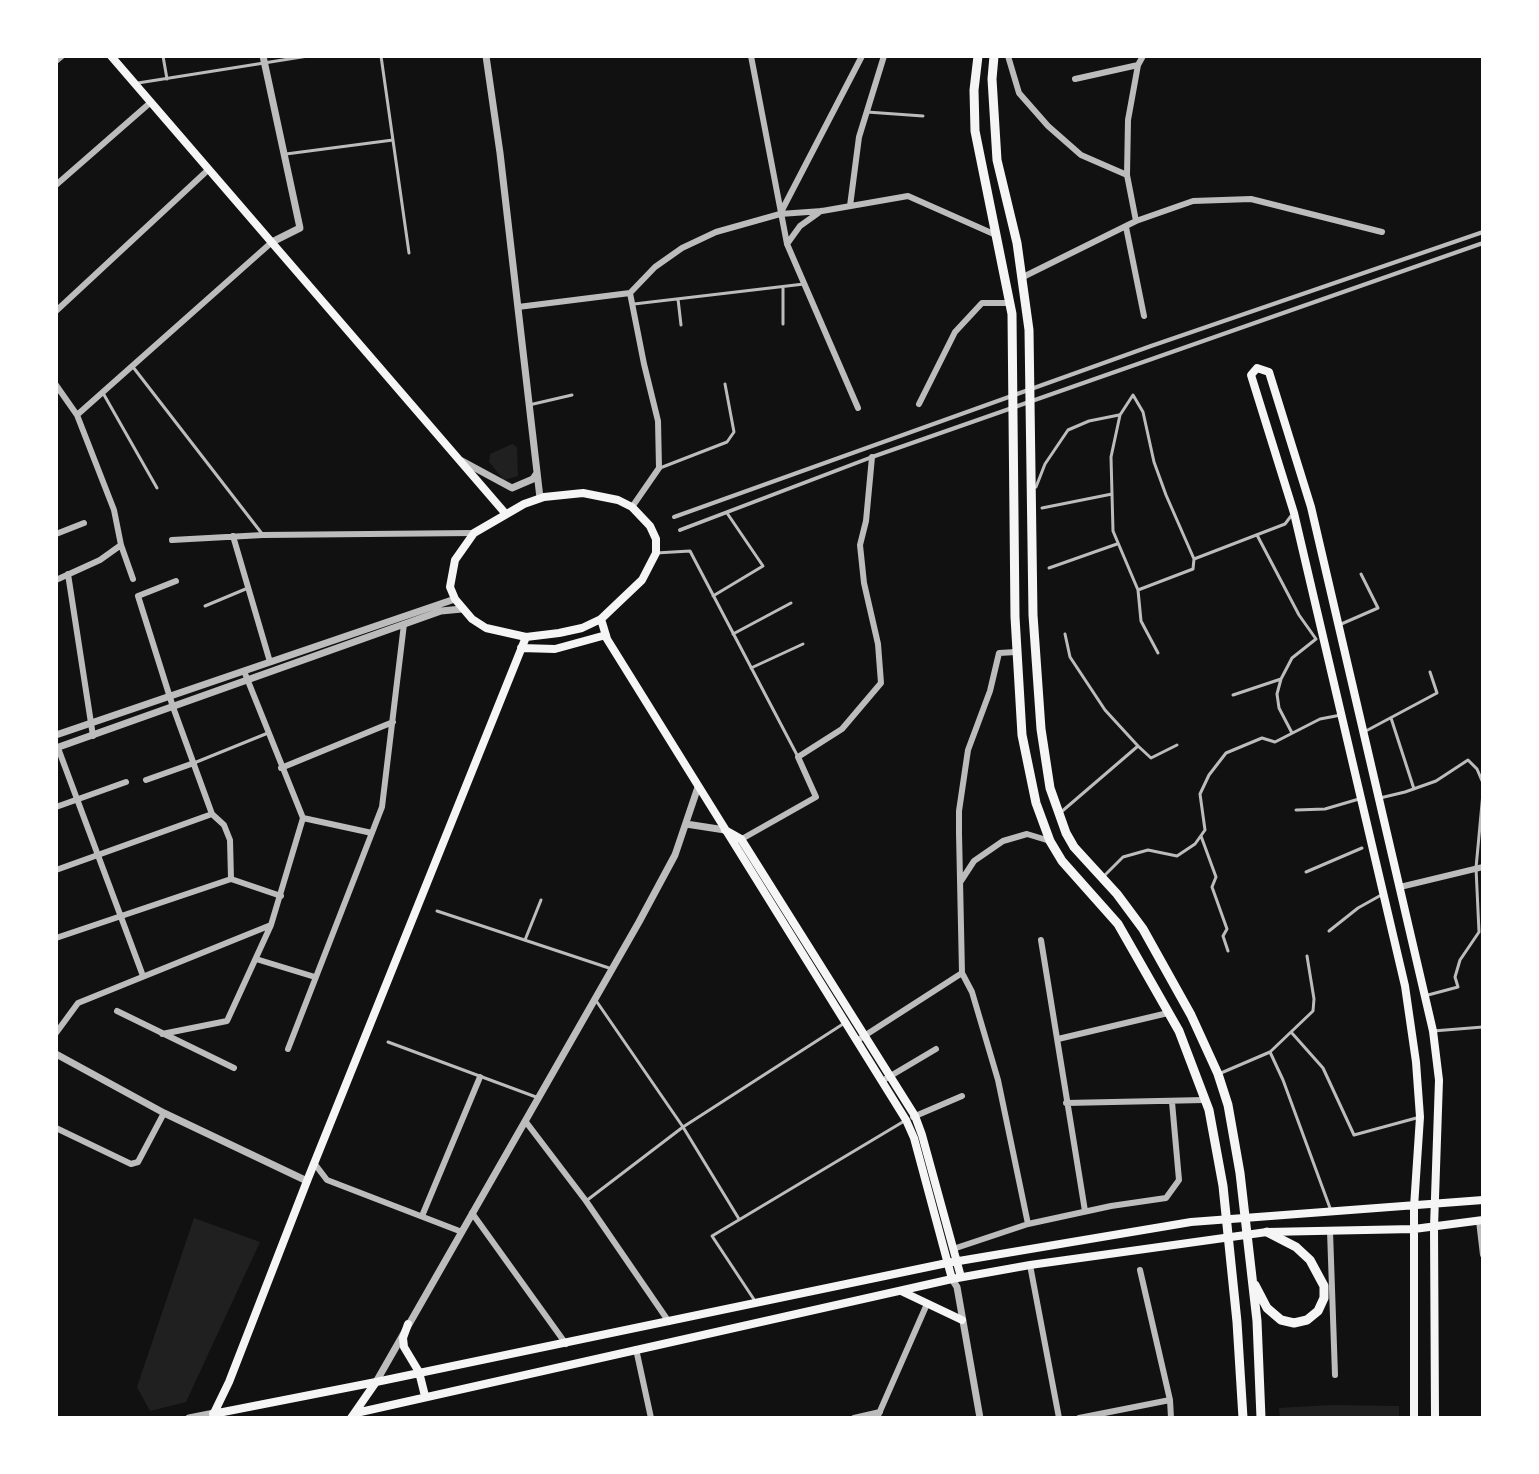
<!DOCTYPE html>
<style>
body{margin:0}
#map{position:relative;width:1539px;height:1474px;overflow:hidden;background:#111;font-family:"PT Sans",sans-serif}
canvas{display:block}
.frame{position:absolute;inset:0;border:58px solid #fff;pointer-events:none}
</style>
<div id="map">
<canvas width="1539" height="1474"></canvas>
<div class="frame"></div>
</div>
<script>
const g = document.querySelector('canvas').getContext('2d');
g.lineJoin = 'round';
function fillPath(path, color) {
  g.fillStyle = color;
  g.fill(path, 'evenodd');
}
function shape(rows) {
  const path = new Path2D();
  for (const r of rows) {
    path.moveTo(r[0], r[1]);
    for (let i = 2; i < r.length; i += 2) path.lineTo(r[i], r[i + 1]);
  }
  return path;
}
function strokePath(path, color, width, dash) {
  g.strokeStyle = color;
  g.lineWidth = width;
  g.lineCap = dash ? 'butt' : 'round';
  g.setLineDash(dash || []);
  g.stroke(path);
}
fillPath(shape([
 [512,444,517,447,518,476,504,480,489,462,490,454],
 [194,1218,260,1242,186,1402,150,1411,137,1387],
 [1330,1405,1399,1406,1399,1418,1280,1418,1279,1408]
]), '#202020');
strokePath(shape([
 [163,56,167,79],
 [381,56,409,253],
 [138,83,308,56],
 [867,112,923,116],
 [286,154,393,140],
 [678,299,681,325],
 [634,304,804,284],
 [783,324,783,287],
 [133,367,263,535],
 [103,393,157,488],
 [529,405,572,395],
 [660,468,727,442,734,432,725,384],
 [1036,487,1045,464,1068,430,1089,421,1119,415],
 [1042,508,1112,494],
 [1257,535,1299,615,1316,639],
 [656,553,690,551,797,755],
 [1194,559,1285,524,1291,516],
 [1049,568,1117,544],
 [1138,590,1193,569,1194,559],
 [713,596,763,566,727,513],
 [205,606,248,588],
 [1339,625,1378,608,1361,574],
 [733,634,791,603],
 [1065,634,1070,657,1105,710,1138,746,1151,758,1177,745],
 [1158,653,1141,621,1138,590,1113,531,1111,457,1120,415,1133,395,1143,412,1154,462,1166,495,1194,559],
 [751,668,803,644],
 [1233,695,1281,679],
 [1391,718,1414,789],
 [1364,732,1437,693,1430,672],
 [1292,733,1279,708,1277,694,1281,679,1292,658,1316,639],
 [194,763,268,733],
 [1380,798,1405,792,1436,781,1468,760,1477,769,1483,783],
 [1296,810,1325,809,1359,799],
 [1060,813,1138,746],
 [1201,836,1216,877,1212,887,1227,929,1223,936,1228,951],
 [1306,872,1362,848],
 [1103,877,1123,857,1148,850,1177,856,1195,844,1205,830,1200,794,1209,775,1226,753,1262,738,1275,742,1320,719,1341,715],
 [437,911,609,968],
 [1329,931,1358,908,1383,894],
 [525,940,541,900],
 [1428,995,1458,987,1455,977,1460,960,1479,932,1476,868,1483,793],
 [597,1002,683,1127,739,1219],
 [1433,1031,1483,1027],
 [1291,1032,1323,1068,1354,1135,1420,1117],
 [388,1042,536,1097],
 [1270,1052,1283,1080,1330,1208],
 [1221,1073,1270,1052,1313,1011,1314,999,1307,956],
 [586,1201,683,1127,843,1024],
 [755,1301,712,1236,906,1120]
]), '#bcbcbc', 3);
strokePath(shape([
 [674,517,1151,346,1483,232],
 [680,530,872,457,1483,243]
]), '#bcbcbc', 4);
strokePath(shape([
 [751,56,787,244,858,408],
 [1008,56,1019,93,1048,126,1081,155,1127,175],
 [56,61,62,56],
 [1075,79,1138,65],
 [56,185,151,102],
 [850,206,859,137,884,56],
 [780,214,862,56],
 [1136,221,1127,175,1128,120,1138,65,1143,56],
 [1126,227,1144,316],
 [787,244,800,226,821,211],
 [1023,277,1136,221,1193,201,1251,199,1382,232],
 [630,293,655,267,682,248,716,232,780,214,822,211,908,196,996,235],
 [630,293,644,364,658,421,659,468,632,507],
 [518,307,630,293],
 [56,311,209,169],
 [56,385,77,415,114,510,121,545,133,579],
 [919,404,955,332,982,303,1010,303],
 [77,415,272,242],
 [56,534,84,523],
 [233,536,270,662],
 [172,540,263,535,474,533],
 [68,574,93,736],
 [56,580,100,560,121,545],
 [176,581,138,596,173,707,212,814,224,825,230,840,231,879],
 [1016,652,999,653,990,691,968,750,959,811,959,833,962,973,972,992,998,1080,1028,1224],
 [58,748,143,976],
 [281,768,393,722],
 [146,780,194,763],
 [56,807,126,782],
 [303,818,372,833],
 [740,840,816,797,798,757,842,729,881,683,878,644,864,583,860,545,866,521,872,457],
 [56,870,212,814],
 [961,881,974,861,1003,841,1027,834,1050,841],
 [1400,887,1483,867],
 [56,938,231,879,281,896],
 [1041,940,1085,1211],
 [256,959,315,977],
 [117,1011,234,1068],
 [56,1033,78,1003,271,925,303,818,244,671],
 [162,1034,227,1021,271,925],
 [861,1038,962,973],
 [1058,1039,1168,1013],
 [288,1049,382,807,404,624],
 [882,1081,936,1049],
 [1066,1103,1204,1100],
 [913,1117,962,1096],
 [526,1122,586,1201,669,1322],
 [56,1128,131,1164,138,1162,164,1113],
 [314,1163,327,1180,462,1232],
 [472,1213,566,1344],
 [422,1216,480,1077],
 [1479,1221,1483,1255],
 [1330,1231,1335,1375],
 [953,1249,1028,1224,1111,1206,1166,1198,1179,1180,1172,1102],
 [1030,1265,1059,1418],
 [1140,1270,1170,1400],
 [636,1349,651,1418],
 [854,1418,880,1412],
 [877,1418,927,1304],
 [1079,1418,1170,1400,1171,1418]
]), '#bcbcbc', 6);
strokePath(shape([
 [263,56,300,228,272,242],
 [486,56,500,153,540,498],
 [462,461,512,488,533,479,537,473],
 [56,735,455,599],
 [56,748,441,611,462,609],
 [686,824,725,830],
 [56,1054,164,1113,307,1181],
 [952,1279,957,1287,980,1418],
 [376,1382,639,922,675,855,698,787],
 [189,1418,214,1413]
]), '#bcbcbc', 7);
strokePath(shape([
 [111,56,505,513],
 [583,493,618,500,632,507,650,526,656,539,656,553,642,580,601,619,582,628,559,633,526,637,486,628,472,619,455,599,450,587,455,560,474,533,524,504,544,497,583,493],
 [601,619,607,639,906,1120,914,1138,952,1279],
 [521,648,555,649,606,635],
 [725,830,741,839,915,1116,922,1135,961,1277],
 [901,1291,962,1320],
 [408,1324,403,1338,404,1347,419,1372,425,1396],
 [376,1382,947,1263,1191,1222,1483,1200],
 [214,1413,229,1382,307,1181,526,637],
 [356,1413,952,1279,1030,1265,1267,1232,1414,1229,1483,1220],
 [213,1414,376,1382,351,1418],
 [1414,1418,1414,1207,1420,1117,1416,1062,1405,986,1294,513,1251,375,1257,368,1269,372,1311,507,1433,1031,1439,1080,1434,1227,1435,1418]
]), '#f5f5f5', 8);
strokePath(shape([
 [978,56,974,90,975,131,1012,314,1015,617,1022,735,1036,803,1050,841,1062,861,1118,924,1134,952,1179,1031,1209,1110,1223,1186,1237,1322,1243,1418],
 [994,56,992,79,997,160,1017,243,1029,330,1033,615,1041,729,1050,788,1066,833,1074,847,1117,894,1143,929,1191,1015,1218,1074,1228,1105,1240,1173,1257,1321,1261,1418],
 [1255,1285,1267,1308,1281,1320,1294,1323,1307,1320,1318,1311,1324,1298,1324,1286,1310,1260,1296,1247,1267,1232]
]), '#f5f5f5', 9);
</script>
